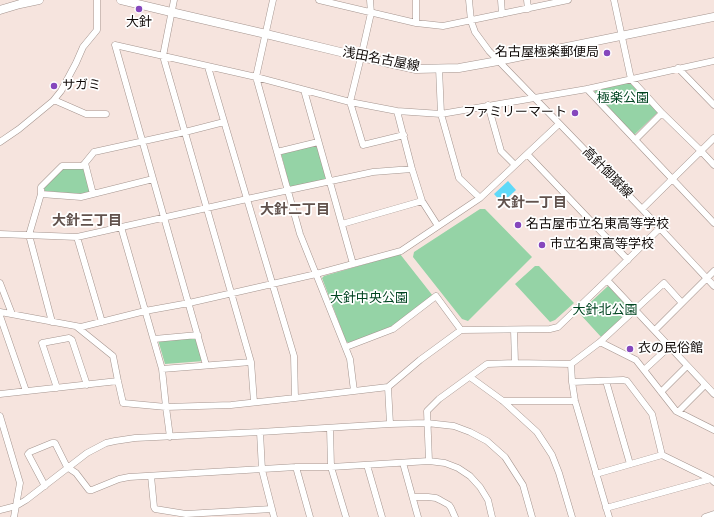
<!DOCTYPE html>
<meta charset="utf-8">
<style>
body{margin:0}
canvas{display:block;background:#f6e4de}
</style>
<canvas width="714" height="517"></canvas>
<script>
const g = document.querySelector('canvas').getContext('2d');
g.lineJoin = 'round';
function fillPath(path, color) {
  g.fillStyle = color;
  g.fill(path, 'evenodd');
}
function shape(rows) {
  const path = new Path2D();
  for (const r of rows) {
    path.moveTo(r[0], r[1]);
    for (let i = 2; i < r.length; i += 2) path.lineTo(r[i], r[i + 1]);
  }
  return path;
}
function strokePath(path, color, width, dash) {
  g.strokeStyle = color;
  g.lineWidth = width;
  g.lineCap = dash ? 'butt' : 'round';
  g.setLineDash(dash || []);
  g.stroke(path);
}
function write(font, color, halo, rows, align = 'center') {
  g.font = font + ' "Sofia Sans Condensed","Noto Sans JP",sans-serif';
  g.lineWidth = 3.5;
  g.setLineDash([]);
  g.textBaseline = 'middle';
  g.strokeStyle = halo;
  g.fillStyle = color;
  for (const [text, x, y, turn = 0] of rows) {
    g.save();
    g.translate(x, y);
    g.rotate((+turn || 0) * Math.PI / 180);
    g.textAlign = isNaN(turn) ? turn : align;
    if (halo) g.strokeText(text, 0, 0);
    g.fillText(text, 0, 0);
    g.restore();
  }
}
fillPath(shape([
 [628,81,658,112,634,135,594,93,595,89],
 [317,144,326,179,290,188,281,153],
 [63,168,84,169,91,191,81,194,45,191,44,188],
 [480,209,485,209,532,257,468,321,462,319,413,257,414,252],
 [400,254,433,296,392,326,350,344,346,341,322,278,324,276],
 [535,266,539,266,574,303,555,320,550,322,515,284],
 [608,286,631,310,602,338,580,314,580,312],
 [197,336,204,361,165,364,158,340]
]), '#95d3a6');
fillPath(shape([
 [508,181,516,190,502,203,494,194]
]), '#5ed9f8');
const minor = shape([
 [174,0,163,56,251,362,254,402],
 [273,0,256,77,300,234,350,359,354,391],
 [319,0,416,23,443,26,568,0],
 [370,0,371,13,361,57,350,102,363,145,404,135],
 [416,0,416,23],
 [469,0,471,21,475,32,489,51,642,209,714,286],
 [501,0,502,14],
 [527,0,528,9],
 [614,0,631,79,662,113,700,150,714,165],
 [208,67,247,199,294,356,295,398],
 [439,68,441,114,459,178,480,198],
 [678,68,714,105],
 [587,89,714,223],
 [304,90,353,264],
 [54,100,86,114,106,114],
 [488,105,501,151,515,165],
 [397,111,412,169,422,201,438,226],
 [635,140,662,113],
 [0,142,19,129,53,101,61,91,76,63,83,47,97,30,97,0],
 [277,152,318,142],
 [527,154,628,260],
 [41,194,41,187,62,166,82,166,85,163],
 [93,194,85,163,94,152,185,132,224,122],
 [642,209,714,138],
 [342,224,422,201],
 [121,227,162,369,166,407,170,437],
 [0,234,77,237,247,199,373,172,412,169],
 [77,237,102,322],
 [607,280,714,394],
 [0,283,12,314],
 [0,312,81,327,145,311,189,303,316,274,401,251,480,198,559,124],
 [0,316,26,391],
 [52,322,29,235,41,194,81,197,153,179],
 [77,327,113,356,118,381,123,403,166,407,231,405,295,398,388,387],
 [514,330,515,363],
 [655,330,714,271],
 [154,339,198,335],
 [600,342,636,360,676,411,714,430],
 [346,347,393,329,436,296,461,330],
 [571,364,572,382,575,401,609,517],
 [206,365,115,45,256,77,350,102,397,111,441,114,587,89,714,61],
 [162,369,251,362],
 [644,370,669,347],
 [470,377,503,401,537,432,552,455,559,473,572,517],
 [606,381,630,464],
 [572,382,623,380,627,381,652,414,662,455],
 [57,388,42,343,69,338,72,340,87,385],
 [661,392,687,366],
 [0,394,118,381],
 [503,401,575,401],
 [678,412,705,385],
 [0,416,20,483,14,517],
 [390,424,388,387,420,360,461,330,550,329,558,327,607,280,660,228],
 [330,428,331,467,346,517],
 [260,432,262,470,274,517],
 [429,461,427,411,439,399,487,364,515,363,571,364,600,342,664,283,682,303],
 [403,463,418,517],
 [367,465,382,517],
 [296,467,310,517],
 [596,474,662,455,711,479,714,482],
 [151,476,154,507,155,509,186,514,272,509],
 [45,486,28,454,30,452,52,443,55,443,67,467,76,473,89,490,92,490,119,479,129,477,296,467,331,467,429,461,445,463,458,468,470,476,480,487,488,500,492,517],
 [413,497,428,497,436,498,440,500,449,505,451,508,455,517],
 [606,508,711,479],
 [0,510,16,506,26,500,87,453,106,443,115,441,135,438,260,432,390,424,427,423,454,426,470,432,487,441,505,457,523,485,532,517],
 [705,517,714,514]
]);
const major = shape([
 [121,0,171,12,266,34,361,57,416,69,459,68,498,61,714,17],
 [0,10,20,4,39,0]
]);
strokePath(minor, '#a5958f', 7);
strokePath(major, '#a5958f', 9);
strokePath(minor, '#fff', 6);
strokePath(major, '#fff', 8);
for (const [x, y, r, color] of [
 [139,9,4,"#8547bd"],
 [607,53,4,"#8547bd"],
 [54,86,4,"#8547bd"],
 [575,113,4,"#8547bd"],
 [518,225,4,"#8547bd"],
 [542,245,4,"#8547bd"],
 [630,349,4,"#8547bd"]
]) {
  const dot = new Path2D();
  dot.arc(x, y, r, 0, 2 * Math.PI);
  g.fillStyle = color;
  g.fill(dot);
  strokePath(dot, '#fff', 1.5);
}
write('13px', '#110b09', '#fff', [
 ["大針",139,23,"center"],
 ["名古屋極楽郵便局",599,53,"right"],
 ["サガミ",62,86],
 ["ファミリーマート",567,113,"right"],
 ["名古屋市立名東高等学校",526,225],
 ["市立名東高等学校",550,245],
 ["衣の民俗館",638,349]
], 'left');
write('13px', '#110b09', '#fff', [
 ["浅田名古屋線",381,60,11],
 ["高針御嶽線",607,173,46]
]);
write('13px', '#014521', '#fff', [
 ["極楽公園",623,99],
 ["大針中央公園",369,299],
 ["大針北公園",605,311]
]);
write('bold 14px', '#61524d', '#fff', [
 ["大針一丁目",532,203],
 ["大針二丁目",295,210],
 ["大針三丁目",87,221]
]);
</script>
